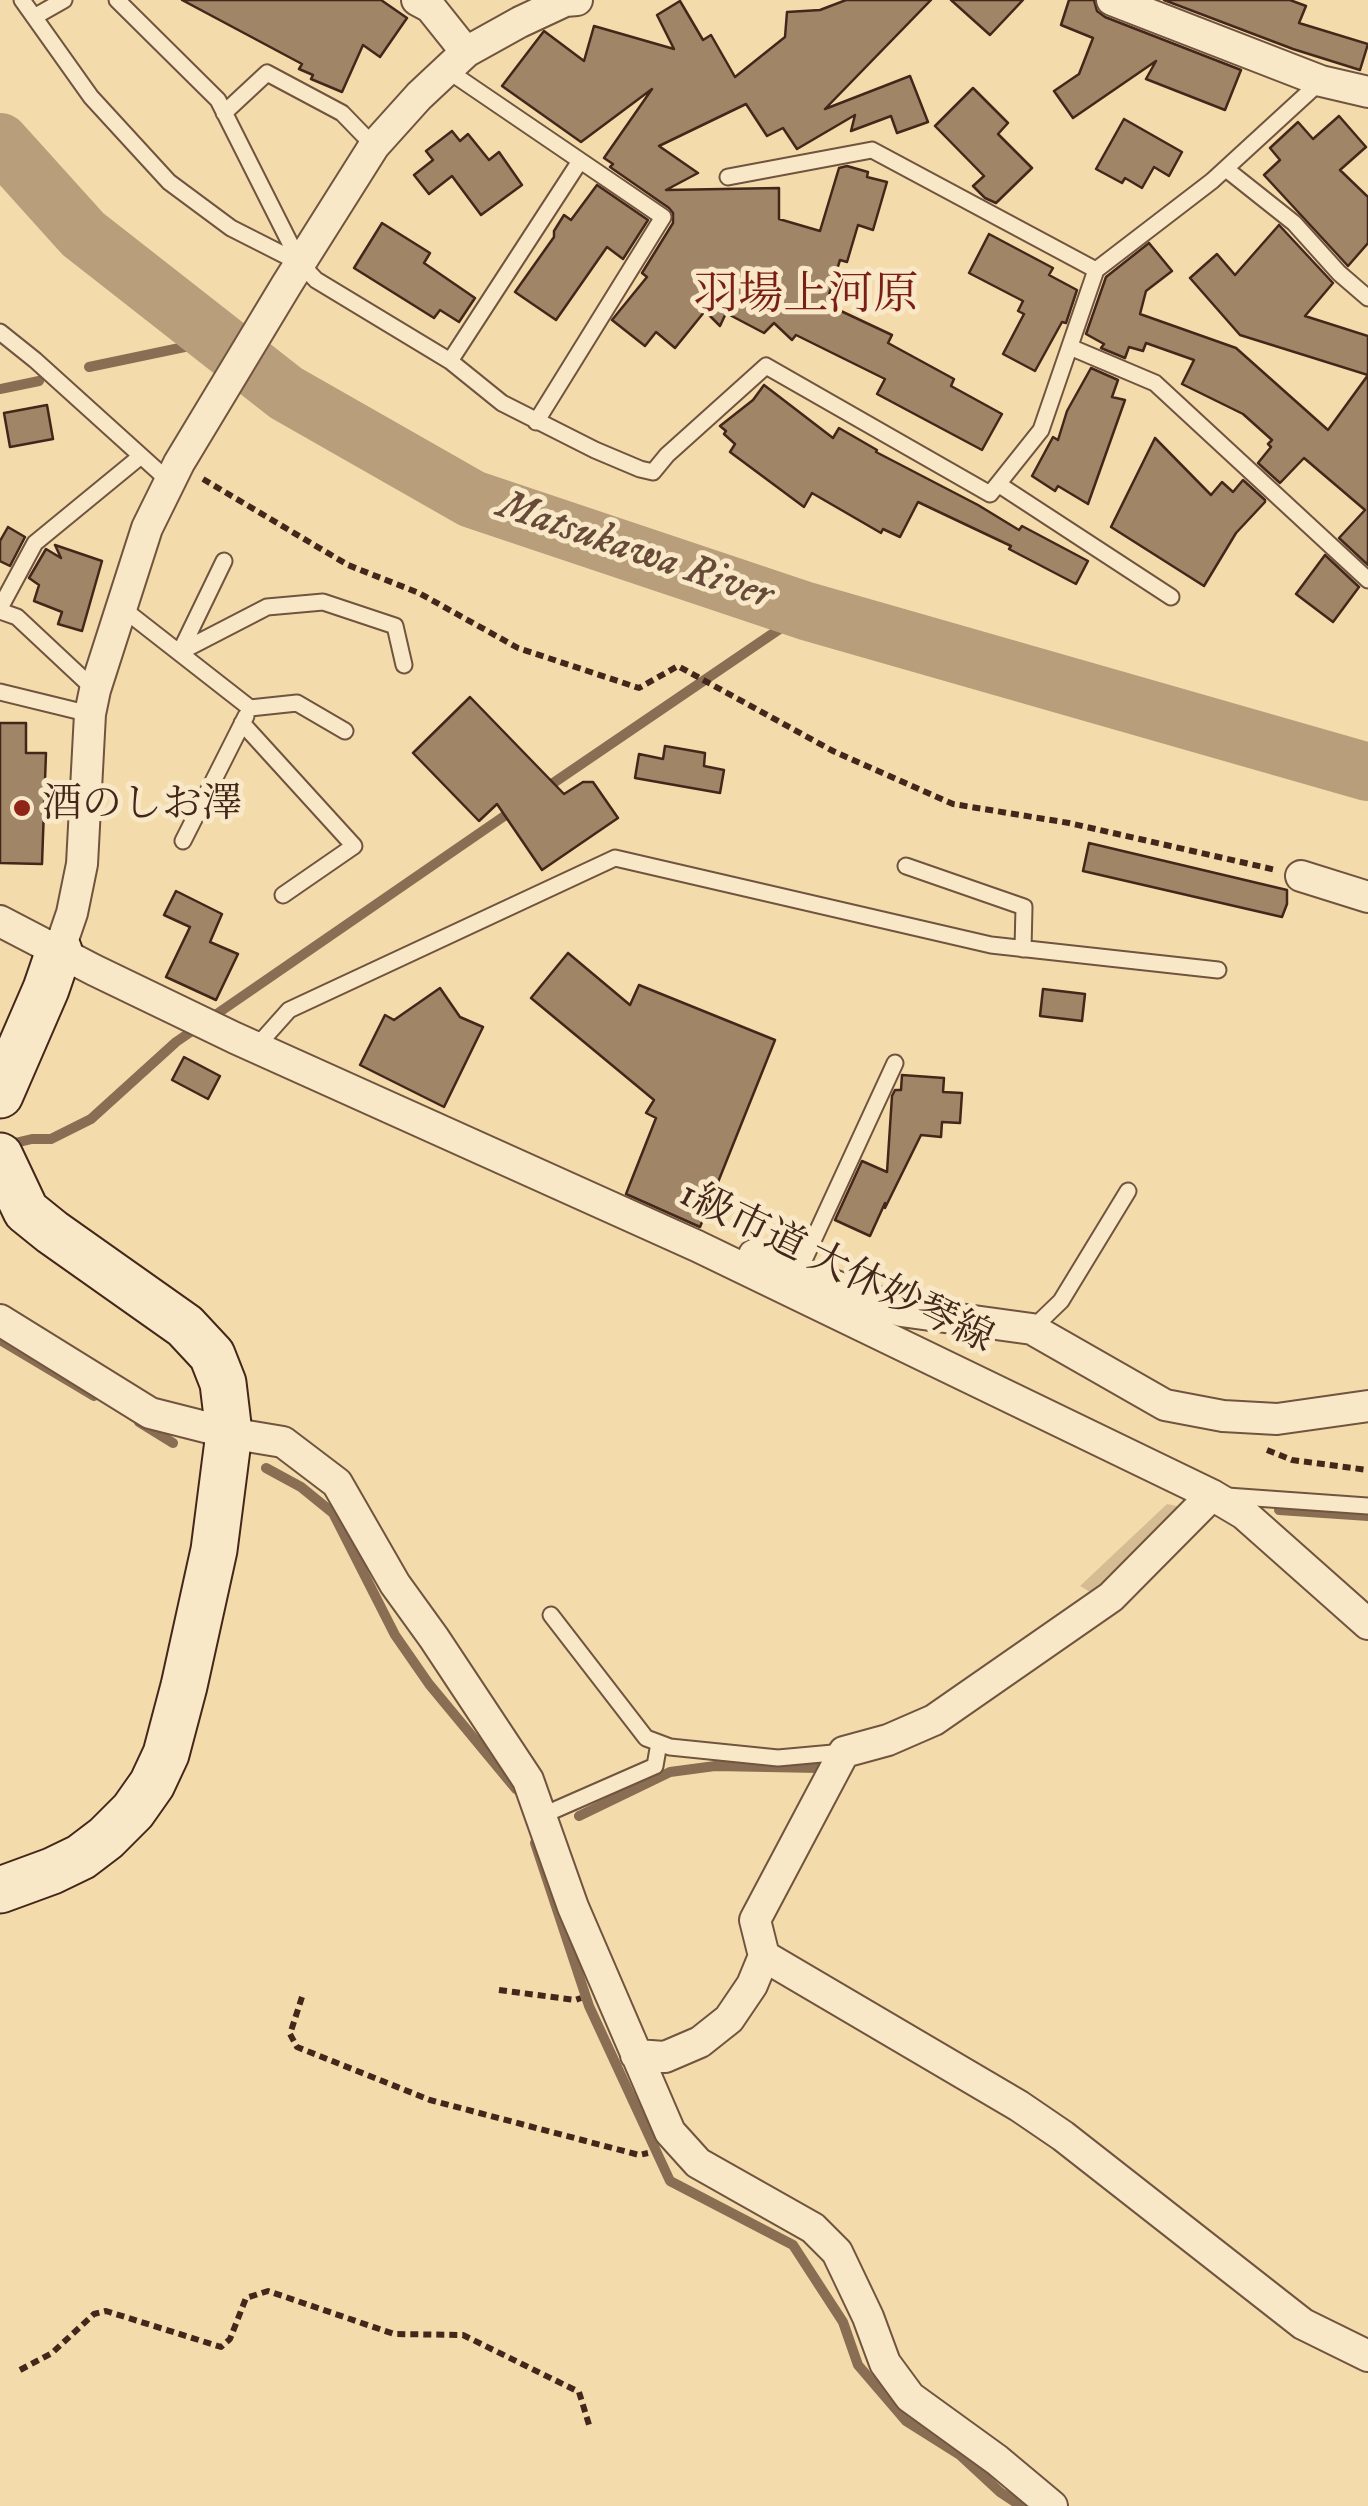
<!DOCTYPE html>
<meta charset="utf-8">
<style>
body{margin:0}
canvas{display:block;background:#f4dbab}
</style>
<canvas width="1368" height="2506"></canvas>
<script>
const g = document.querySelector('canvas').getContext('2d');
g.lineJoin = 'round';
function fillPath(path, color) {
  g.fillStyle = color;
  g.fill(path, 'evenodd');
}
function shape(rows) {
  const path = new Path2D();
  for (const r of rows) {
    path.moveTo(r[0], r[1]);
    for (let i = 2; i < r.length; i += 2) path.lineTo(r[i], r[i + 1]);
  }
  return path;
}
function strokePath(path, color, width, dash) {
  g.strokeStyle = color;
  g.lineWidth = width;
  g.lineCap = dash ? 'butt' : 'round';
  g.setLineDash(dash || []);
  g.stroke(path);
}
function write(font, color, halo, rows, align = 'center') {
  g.font = font + ' "IM FELL DW Pica","Noto Serif JP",serif';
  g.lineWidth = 10;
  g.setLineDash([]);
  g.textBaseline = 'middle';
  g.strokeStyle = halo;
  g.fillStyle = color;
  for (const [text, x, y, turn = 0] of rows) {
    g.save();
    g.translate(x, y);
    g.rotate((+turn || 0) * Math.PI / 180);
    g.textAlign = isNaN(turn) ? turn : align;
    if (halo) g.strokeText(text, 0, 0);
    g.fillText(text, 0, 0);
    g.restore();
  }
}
fillPath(shape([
 [1167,1504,1185,1508,1097,1596,1080,1586]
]), '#d6bc93');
strokePath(shape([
 [89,367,218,340],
 [0,389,39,381],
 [543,790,806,611],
 [6,1145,32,1139,51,1139,91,1119,176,1042,516,808],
 [0,1340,94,1396],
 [139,1422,173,1443],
 [266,1468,301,1487,333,1513,395,1635,429,1684,516,1789],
 [1279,1510,1368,1516],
 [579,1816,670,1772,715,1766,819,1768],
 [535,1843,589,2006,670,2181,793,2245,843,2322,858,2365,906,2421,960,2455,1000,2492,1021,2506]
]), '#8a6e54', 10);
strokePath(shape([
 [0,142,83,234,286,393,472,499,806,611,1368,772]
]), '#b89e7a', 58);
const building = shape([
 [182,0,381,0,407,18,380,57,363,45,342,92,311,79,313,75,299,69,302,64,182,0],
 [846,0,931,0,825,109,910,76,928,122,897,133,891,116,851,131,855,115,797,149,783,128,767,136,746,104,659,146,698,173,666,190,779,188,779,219,820,231,839,168,847,166,868,172,867,177,887,182,873,230,858,225,847,262,840,260,826,304,892,335,888,343,954,379,951,386,1002,414,982,450,877,394,885,379,796,335,792,340,774,323,764,333,726,313,720,326,705,311,675,348,656,332,645,346,612,320,647,277,642,273,673,223,673,213,669,208,610,167,613,164,604,158,652,89,581,142,502,86,544,31,584,61,594,26,674,49,657,15,680,1,703,40,711,35,735,77,785,37,787,12,820,10,846,0],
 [951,0,1023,0,990,35,951,0],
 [1069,0,1094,0,1097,11,1105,17,1241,70,1225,110,1146,79,1156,61,1073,118,1054,91,1079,74,1093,38,1061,25,1069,0],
 [1164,0,1290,0,1306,6,1299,23,1368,44,1360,70,1293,49,1164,0],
 [973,88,1008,123,998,134,1032,168,996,203,985,198,973,186,984,176,935,126,973,88],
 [1339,116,1366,147,1340,170,1368,197,1368,243,1348,266,1264,175,1280,160,1270,148,1298,122,1313,139,1339,116],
 [1124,119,1182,152,1169,176,1154,167,1142,188,1125,178,1122,183,1096,169,1124,119],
 [452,131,460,141,468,134,489,160,499,152,522,185,481,215,452,176,429,194,414,175,433,160,426,151,452,131],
 [597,185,648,220,623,259,607,247,556,320,515,292,554,237,554,231,564,215,571,220,597,185],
 [382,223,430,253,424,263,475,298,459,322,440,310,434,318,354,268,382,223],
 [1279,225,1333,283,1305,316,1368,336,1368,375,1240,335,1190,278,1217,254,1235,275,1279,225],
 [989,234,1053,268,1049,275,1077,290,1066,323,1062,322,1035,371,1003,354,1024,314,1018,311,1023,301,969,273,989,234],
 [1149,243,1172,271,1146,291,1140,314,1236,348,1328,430,1368,375,1368,565,1339,538,1365,510,1304,458,1280,483,1258,463,1271,447,1268,444,1272,440,1243,414,1182,384,1194,360,1146,343,1143,351,1129,347,1125,358,1101,348,1104,344,1086,334,1106,277,1149,243],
 [1091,368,1118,380,1112,397,1125,400,1088,504,1058,486,1055,491,1032,476,1053,437,1058,440,1067,411,1091,368],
 [764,385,833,438,839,428,877,450,876,452,978,505,1019,530,1022,526,1088,561,1076,584,1009,549,1011,546,918,502,900,537,883,529,881,533,812,493,804,507,730,452,735,444,724,434,726,431,720,426,753,400,764,385],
 [47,405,53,439,10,447,4,413,47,405],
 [1155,438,1211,495,1222,482,1233,492,1243,480,1265,500,1265,502,1236,533,1204,586,1111,527,1155,438],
 [8,527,25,537,10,566,0,561,0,541,8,527],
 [55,545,102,561,82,631,58,624,62,612,34,601,39,585,29,578,46,549,61,558,55,545],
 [1325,555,1359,587,1333,622,1296,594,1325,555],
 [470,697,564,794,583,782,593,782,618,818,542,870,497,804,479,821,413,753,470,697],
 [0,723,26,723,26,753,46,753,42,864,0,863,0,723],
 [665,746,705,753,704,766,724,770,720,793,635,778,639,754,663,759,665,746],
 [1089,843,1287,890,1287,904,1282,917,1083,871,1089,843],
 [176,891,222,914,210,942,238,954,216,1000,166,977,190,927,164,915,176,891],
 [568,953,630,1005,639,985,775,1040,700,1227,626,1194,656,1118,646,1113,654,1100,531,998,568,953],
 [440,988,460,1017,483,1027,444,1107,360,1065,385,1015,394,1020,440,988],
 [1043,989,1085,994,1082,1021,1040,1016,1043,989],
 [184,1057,220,1076,208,1099,172,1080,184,1057],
 [902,1075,944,1078,943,1092,962,1093,960,1123,942,1122,941,1137,921,1135,885,1208,885,1203,870,1236,835,1220,862,1161,887,1172,892,1096,895,1090,901,1090,902,1075]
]);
fillPath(building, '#a08566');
strokePath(building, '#44271b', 2.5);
const lane = shape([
 [22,0,91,97,169,182,231,228,300,263],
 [117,0,218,100,300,263,316,280,450,361,502,403,595,450,640,469,653,472,667,455,766,366,990,494,1041,430,1096,270,1212,181,1321,81],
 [34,17,64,0],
 [447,70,663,217,536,422],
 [224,113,267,73,342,113,374,146],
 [1226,169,1294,223,1339,273,1368,298],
 [728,177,872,150,1096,270],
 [0,332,35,360,170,482],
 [1070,347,1155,383,1368,580],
 [450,361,580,161],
 [998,484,1171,597],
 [0,608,35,543,141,456],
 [122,608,250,708,297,703,345,731],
 [0,611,17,617,95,690],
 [180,652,267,607,323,602,395,626,404,665],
 [180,652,224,561],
 [0,692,90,714],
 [242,723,354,846,283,895],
 [183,841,246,716],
 [906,866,1024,907,1023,949],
 [256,1047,289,1010,615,858,991,945,1218,970],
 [799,1271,895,1063],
 [1032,1329,1061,1301,1128,1191],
 [1227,1496,1368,1506],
 [551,1615,646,1738,670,1747,778,1758,844,1752],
 [541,1816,655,1766,659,1743]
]);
const street = shape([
 [417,0,430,7,466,52],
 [1112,0,1321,81,1368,92],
 [1301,876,1368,897],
 [0,921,94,970,235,1038,697,1246,1212,1495,1244,1514,1368,1624],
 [59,951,72,913,82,864,90,714,95,690,147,528,179,463,287,284,374,146,419,96,466,52,520,22,565,1,577,0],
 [754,1255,901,1311,1032,1329,1165,1405,1223,1416,1277,1419,1368,1406],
 [0,1320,150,1413,229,1433,283,1442,337,1483,395,1584,434,1638,528,1780,573,1907,670,2132,698,2163,813,2228,837,2252,868,2317,885,2363,910,2397,997,2460,1052,2506],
 [1212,1495,1111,1597,934,1720,888,1740,844,1752,755,1920,764,1956,1019,2106,1063,2136,1303,2324,1368,2356],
 [636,2055,665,2057,700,2042,729,2019,752,1985,764,1956]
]);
const secondary = shape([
 [0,1095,46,989,59,951],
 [0,1156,26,1211,52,1232,185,1326,212,1355,223,1383,229,1433,214,1550,184,1686,166,1754,152,1784,133,1811,106,1838,81,1857,52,1871,0,1890]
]);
strokePath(lane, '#70543f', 19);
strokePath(street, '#70543f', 34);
strokePath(secondary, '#44271b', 49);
strokePath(shape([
 [203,479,348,565,419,593,518,648,639,688,678,666,833,751,953,804,1069,823,1276,870],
 [1267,1450,1292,1460,1368,1470],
 [499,1990,575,2000,581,1998],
 [302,1997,290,2034,297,2047,430,2100,639,2155,648,2153],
 [20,2370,52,2353,94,2314,106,2311,221,2347,230,2339,246,2298,268,2291,394,2334,463,2335,579,2392,590,2428]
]), '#44271b', 6, [8, 5]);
strokePath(lane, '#f8e8c8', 15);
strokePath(street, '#f8e8c8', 30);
strokePath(secondary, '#f8e8c8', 45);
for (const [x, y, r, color] of [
 [22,808,10,"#8f2418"]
]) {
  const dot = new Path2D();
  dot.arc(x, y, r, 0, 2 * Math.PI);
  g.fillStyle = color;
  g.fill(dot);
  strokePath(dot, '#f8e8c8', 4);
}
write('40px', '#44271b', '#f8e8c8', [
 ["酒のしお澤",42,808]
], 'left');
write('40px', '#44271b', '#f8e8c8', [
 ["1級市道 大休妙琴線",835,1269,26]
]);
write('italic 42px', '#674b38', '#f8e8c8', [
 ["Matsukawa River",634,553,19]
]);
write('45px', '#7a1f14', '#f8e8c8', [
 ["羽場上河原",806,299]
]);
</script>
